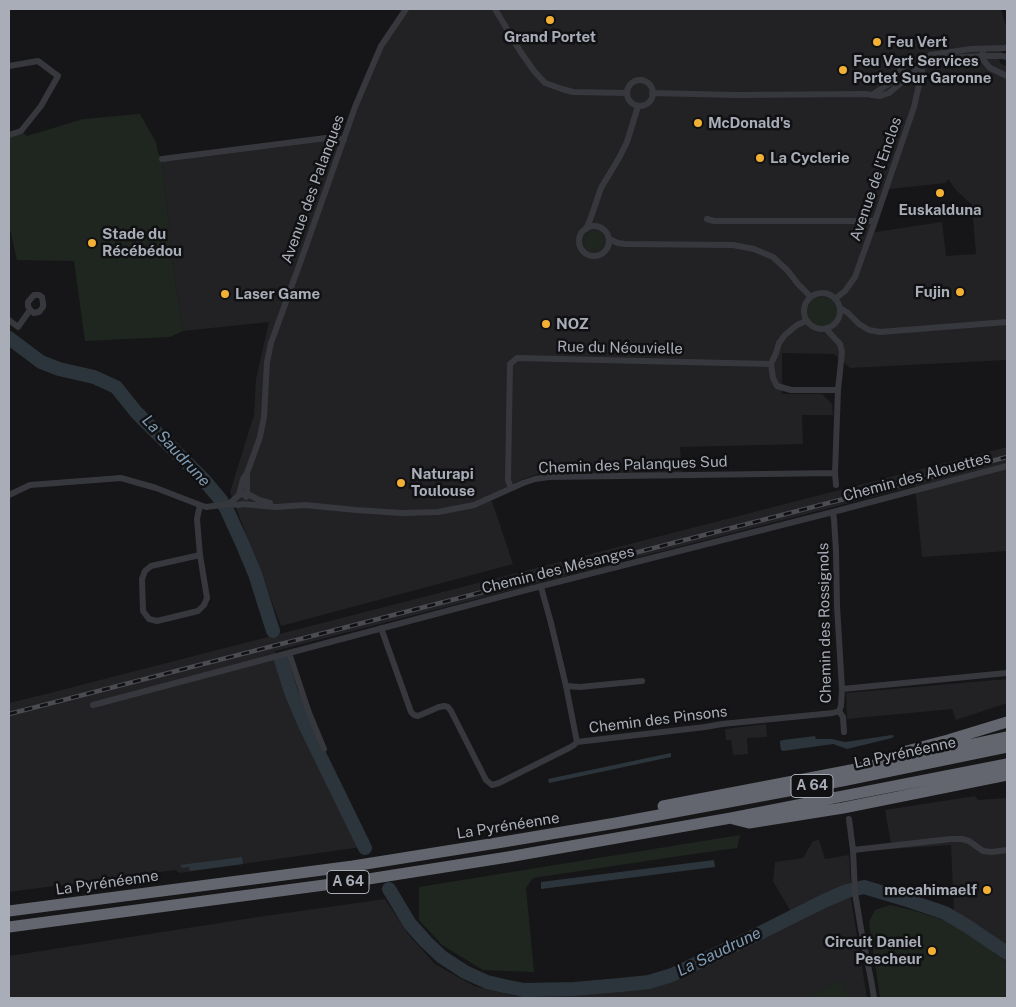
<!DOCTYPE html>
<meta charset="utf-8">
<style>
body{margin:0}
#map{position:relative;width:1016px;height:1007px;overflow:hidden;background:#161618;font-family:"Public Sans",sans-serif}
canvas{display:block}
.frame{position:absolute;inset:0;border:10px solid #a8adb8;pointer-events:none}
</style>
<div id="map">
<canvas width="1016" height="1007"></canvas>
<div class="frame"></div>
</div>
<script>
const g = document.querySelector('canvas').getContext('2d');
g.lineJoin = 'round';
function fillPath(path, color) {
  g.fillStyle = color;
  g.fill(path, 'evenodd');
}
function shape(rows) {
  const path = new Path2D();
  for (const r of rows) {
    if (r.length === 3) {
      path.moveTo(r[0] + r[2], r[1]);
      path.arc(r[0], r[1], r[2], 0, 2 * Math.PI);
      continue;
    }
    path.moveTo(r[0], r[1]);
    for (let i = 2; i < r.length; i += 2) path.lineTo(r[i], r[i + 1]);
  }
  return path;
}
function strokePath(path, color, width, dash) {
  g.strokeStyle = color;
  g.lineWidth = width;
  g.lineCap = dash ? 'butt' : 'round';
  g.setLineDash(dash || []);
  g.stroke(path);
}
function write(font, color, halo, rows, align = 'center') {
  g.font = font + ' "Public Sans",sans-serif';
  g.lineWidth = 5;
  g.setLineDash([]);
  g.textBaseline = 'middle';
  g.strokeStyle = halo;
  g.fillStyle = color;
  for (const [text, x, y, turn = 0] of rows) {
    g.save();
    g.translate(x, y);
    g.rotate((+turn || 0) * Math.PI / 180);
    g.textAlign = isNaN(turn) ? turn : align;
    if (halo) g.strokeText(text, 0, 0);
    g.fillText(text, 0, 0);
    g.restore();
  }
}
fillPath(shape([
 [406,9,1001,9,1007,30,1007,39,999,59,1001,64,1007,66,1007,360,850,368,834,354,782,353,782,394,822,394,832,404,833,415,802,415,803,444,680,447,682,473,586,475,548,471,523,479,490,495,513,564,281,626,230,492,254,415,256,379,269,322,183,331,173,268,162,159,326,138,343,140,381,46],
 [948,179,956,190,972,205,976,254,946,256,942,222,875,232,889,189,946,183],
 [1007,447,1007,551,922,557,915,486,275,651,279,672,290,705,318,766,361,847,180,873,175,870,9,892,9,703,46,694],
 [1007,679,1007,703,956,720,952,709,847,719,846,693],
 [766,724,767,737,747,738,748,754,733,755,731,740,726,740,725,729],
 [975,796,978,800,1007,798,1007,948,954,911,951,845,892,849,885,810],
 [819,840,825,859,849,855,851,886,791,912,773,881,775,862,803,858,813,841],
 [850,893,867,998,9,998,9,956,258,917,385,899,408,934,435,964,474,986,516,996,575,996,648,988,674,980]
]), '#222225');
fillPath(shape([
 [140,114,156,142,158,153,162,159,173,268,183,331,170,337,85,341,74,261,17,260,9,225,9,135,21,131,27,136,83,119],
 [594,241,10],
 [822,312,15],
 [740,835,737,848,700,853,533,878,526,888,534,972,483,970,442,945,419,920,419,887],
 [890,905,915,911,946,921,975,939,1007,962,1007,998,880,998,869,922,875,910],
 [839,980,848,995,841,998,811,998,810,996]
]), '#1e261f');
fillPath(shape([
 [892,735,894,736,892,738,847,749,833,744,783,751,781,750,780,743,780,741,783,740,815,736,816,739,832,739,845,742],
 [671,753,671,757,549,783,548,779],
 [242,857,243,864,190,871,189,867,182,868,180,865],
 [714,860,715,867,541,889,541,882]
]), '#2c353c');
strokePath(shape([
 [9,338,41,362,59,369,94,377,116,387,136,412,205,481,220,499,226,508,242,543,255,574,273,631],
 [281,660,291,692,305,725,365,848],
 [389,889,410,924,426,942,442,957,465,972,487,982,504,986,524,990,574,989,620,985,649,982,672,975,752,937,824,901,847,891,864,887,904,899,945,913,967,926,1007,953]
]), '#2c353c', 14);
strokePath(shape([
 [495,9,520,51,534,71,545,83,562,89,573,92,627,93],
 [983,53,982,56,984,61,990,68,1007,76],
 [9,66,38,61,58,76,41,106,21,131,9,135],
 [640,93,13],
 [652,93,737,95,866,94,880,96,889,93,907,78,915,71,930,55,971,49,1005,48,1007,47],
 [872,95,890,83,904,66,913,60,982,56,1002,56,1007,57],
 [162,159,326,138,338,138,344,140],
 [707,219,714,221,875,221],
 [594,241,15],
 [586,229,590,220,601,188,619,158,627,142,638,106],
 [609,239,618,243,625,244,733,245,754,249,773,257,788,271,798,284,811,297],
 [822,311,18],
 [835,299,845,291,855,277,875,221,914,107,924,62],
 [840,308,848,313,859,324,869,330,880,332,1007,322],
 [9,320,18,327,30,310,34,313,39,312,43,307,43,303,42,297,39,295,34,295,28,302,28,306,30,310],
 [826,329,840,344,842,352,838,390,835,473,836,485],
 [771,364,776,353,779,343,785,335,797,325,806,321],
 [511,488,508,480,510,364,517,358,771,364,773,378,777,386,791,390,838,390],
 [9,495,30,485,121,478,156,488,200,505,206,507,229,504,238,505,243,504,276,507,305,505,356,510,402,513,438,512,474,505,523,483,535,479,549,477,835,473],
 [239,495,243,479,247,473,260,437,264,417,267,362,271,343,304,252,355,107,381,46,406,9],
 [246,497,247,490,247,475],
 [229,504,239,495,246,493,259,500,270,503],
 [200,505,197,519,200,555],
 [833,512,834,519,836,551,837,606,842,689,841,706,839,711,843,717,844,732],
 [200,555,207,598,204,605,198,611,157,621,149,619,143,611,142,579,145,571,151,566,200,555],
 [541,587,551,623,566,686,577,742,705,727,722,724,833,713,839,711],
 [381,628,411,712,414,715,418,716,439,707,444,706,448,707,451,711,486,780,492,785,499,783,569,748,574,745,577,742],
 [289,653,309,713,324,749],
 [566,686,580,687,642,681],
 [842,689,1007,673],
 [93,705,526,590,833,512,1007,466],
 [849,819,853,850],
 [874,998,872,985,861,929,855,893,853,850,951,839,962,839,969,841,983,851,992,852,1007,850]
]), '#37383d', 6);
strokePath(shape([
 [903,752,948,740,1007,722],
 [663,806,851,770,1007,737],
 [733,819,749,823,843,808,1007,775],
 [9,911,353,866,503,842,616,823,842,781,1007,747],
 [9,927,362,880,508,857,731,818,1007,764]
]), '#63666e', 11);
const rail = shape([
 [9,714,1007,457]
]);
strokePath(rail, '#4a4c52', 4.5);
strokePath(rail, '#111113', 2.5, [8]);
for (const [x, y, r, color] of [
 [550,20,5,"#f2b134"],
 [877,42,5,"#f2b134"],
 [843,70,5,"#f2b134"],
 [698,123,5,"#f2b134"],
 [760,158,5,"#f2b134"],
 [940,193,5,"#f2b134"],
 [92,243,5,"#f2b134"],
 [960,292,5,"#f2b134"],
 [225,294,5,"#f2b134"],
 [546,324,5,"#f2b134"],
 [401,483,5,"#f2b134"],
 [987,890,5,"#f2b134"],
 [932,951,5,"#f2b134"]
]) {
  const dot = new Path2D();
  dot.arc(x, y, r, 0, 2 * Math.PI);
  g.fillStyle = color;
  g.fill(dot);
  strokePath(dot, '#111113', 2);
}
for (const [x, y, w] of [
 [812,786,42],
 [348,882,42]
]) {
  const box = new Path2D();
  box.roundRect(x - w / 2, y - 11.5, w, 23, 4);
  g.fillStyle = '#111113';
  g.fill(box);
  strokePath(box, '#a8adb8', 1);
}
write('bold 14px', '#a8adb8', null, [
 ["A 64",812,786],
 ["A 64",348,882]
]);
write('bold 15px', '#a8adb8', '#111113', [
 ["Grand Portet",550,37,"center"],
 ["Feu Vert",887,42],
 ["Feu Vert Services",853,61],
 ["Portet Sur Garonne",853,78],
 ["McDonald's",708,123],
 ["La Cyclerie",770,158],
 ["Euskalduna",940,210,"center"],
 ["Stade du",102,234],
 ["Récébédou",102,251],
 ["Fujin",950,292,"right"],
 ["Laser Game",235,294],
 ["NOZ",556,324],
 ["Naturapi",411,474],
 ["Toulouse",411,491],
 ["mecahimaelf",977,890,"right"],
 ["Circuit Daniel",922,942,"right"],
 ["Pescheur",922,959,"right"]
], 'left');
write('15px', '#a8adb8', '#111113', [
 ["Avenue de l'Enclos",876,179,-71],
 ["Avenue des Palanques",313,189,-70],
 ["Rue du Néouvielle",620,348,1],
 ["Chemin des Palanques Sud",633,465,-2],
 ["Chemin des Alouettes",917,477,-15],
 ["Chemin des Mésanges",558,570,-14],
 ["Chemin des Rossignols",825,623,-91],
 ["Chemin des Pinsons",658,720,-7],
 ["La Pyrénéenne",905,753,-12],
 ["La Pyrénéenne",508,826,-9],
 ["La Pyrénéenne",107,883,-8]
]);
write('italic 16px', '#7f9bb3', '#111113', [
 ["La Saudrune",176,451,47],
 ["La Saudrune",719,952,-26]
]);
</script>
